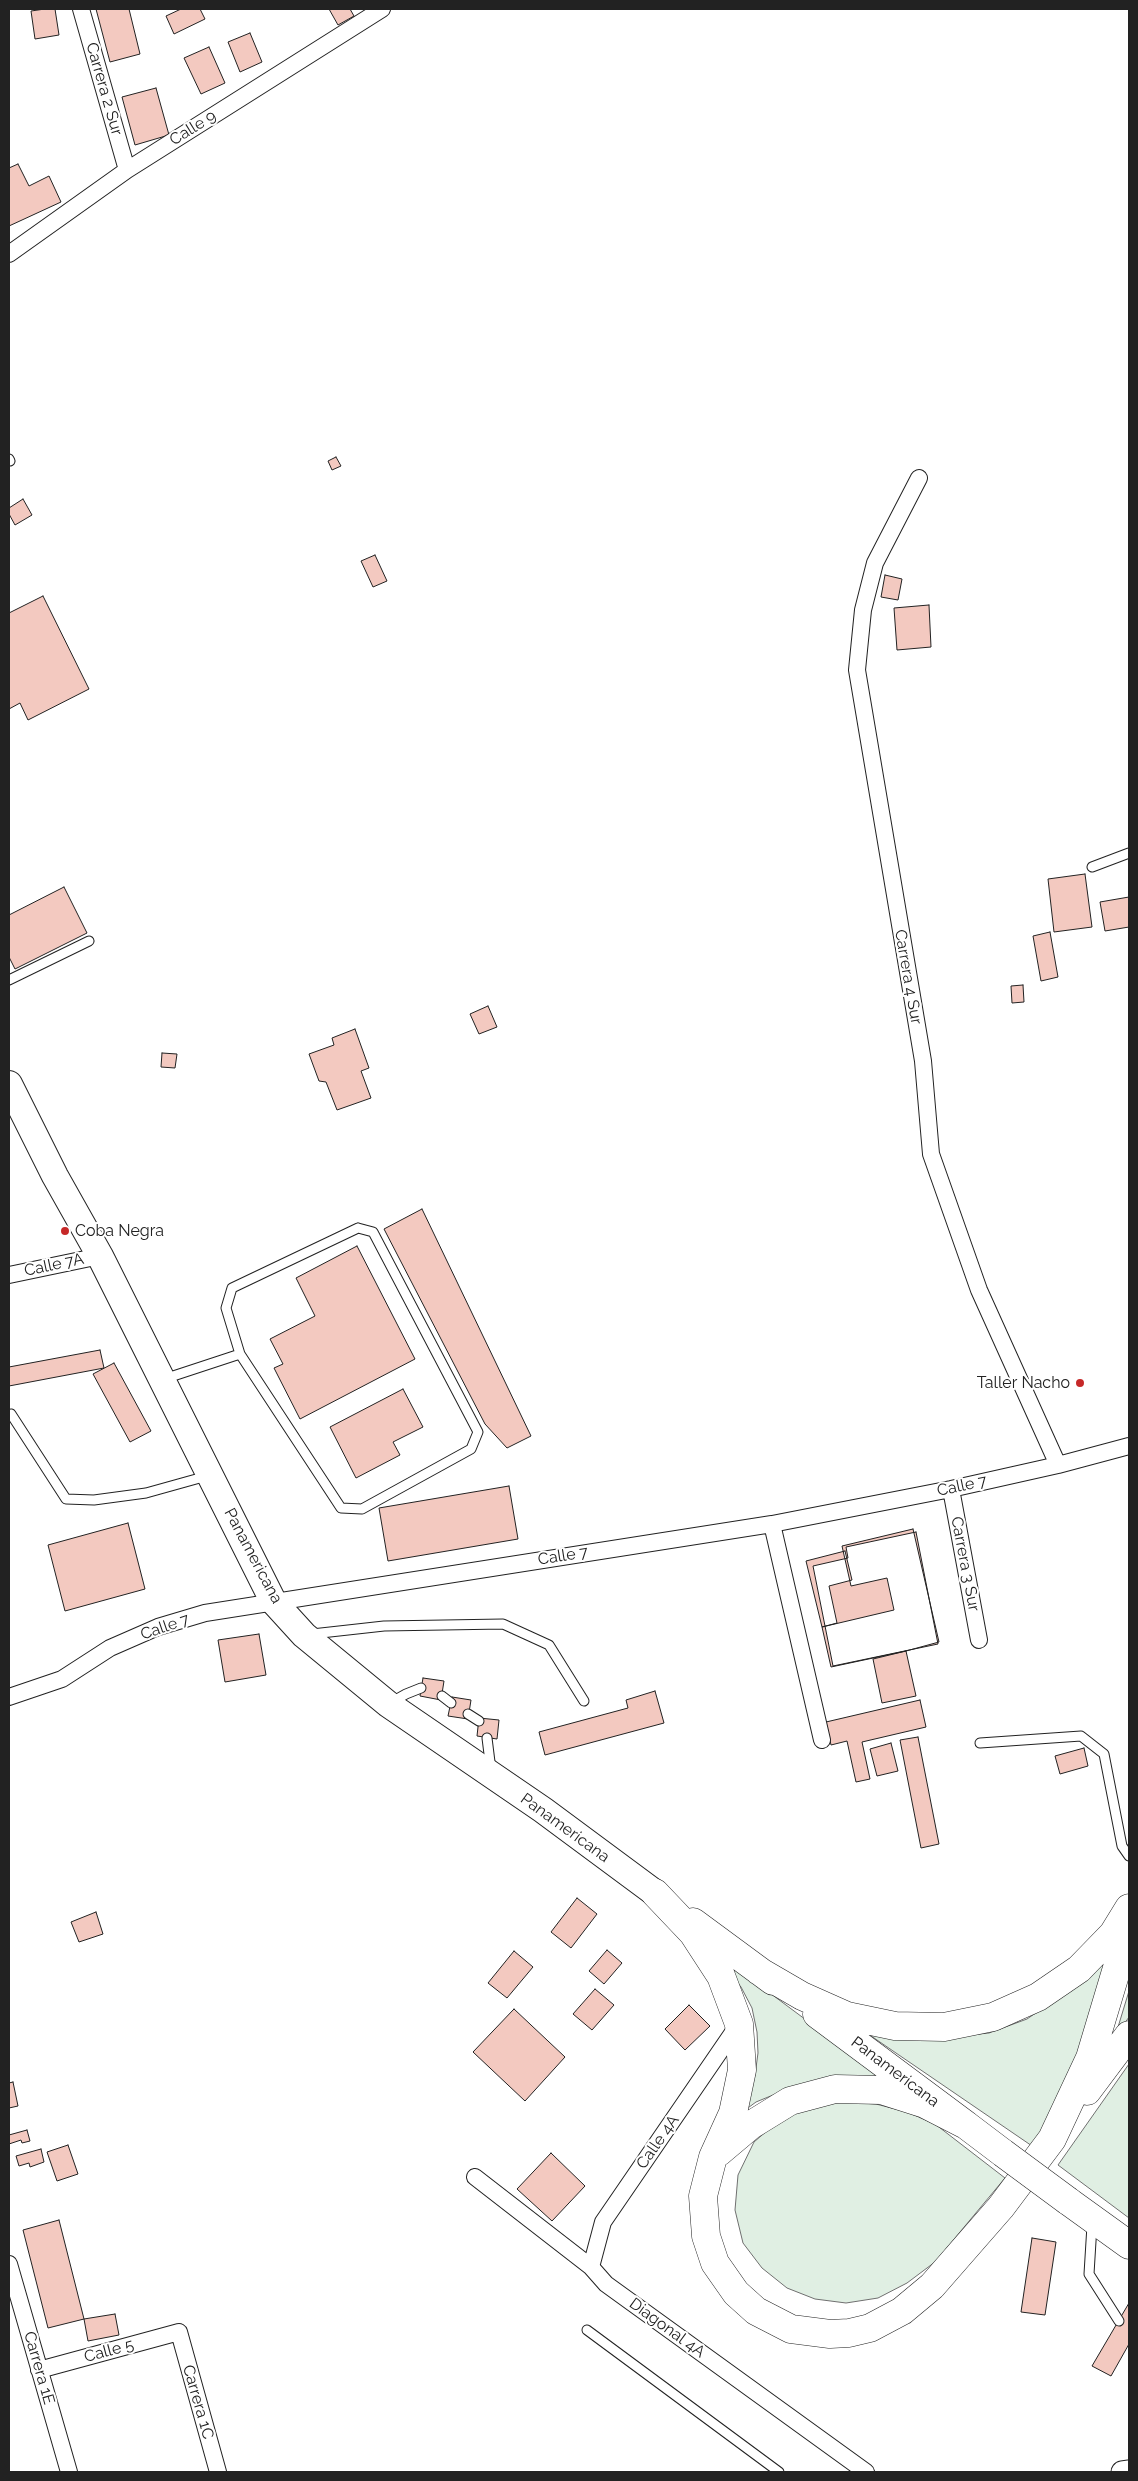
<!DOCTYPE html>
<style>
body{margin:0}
#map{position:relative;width:1138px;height:2481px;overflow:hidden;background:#fff;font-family:Raleway,sans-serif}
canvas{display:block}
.frame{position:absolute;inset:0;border:10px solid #222;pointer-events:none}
</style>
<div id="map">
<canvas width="1138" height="2481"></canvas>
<div class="frame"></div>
</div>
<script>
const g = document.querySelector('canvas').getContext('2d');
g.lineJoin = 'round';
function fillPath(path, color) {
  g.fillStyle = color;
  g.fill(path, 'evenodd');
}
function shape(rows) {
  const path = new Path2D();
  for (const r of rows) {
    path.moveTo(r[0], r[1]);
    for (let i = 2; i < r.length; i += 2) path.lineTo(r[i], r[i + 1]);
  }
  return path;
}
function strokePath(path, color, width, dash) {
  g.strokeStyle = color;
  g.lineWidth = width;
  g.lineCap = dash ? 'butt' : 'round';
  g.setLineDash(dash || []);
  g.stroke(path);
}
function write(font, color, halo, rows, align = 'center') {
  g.font = font + ' Raleway,sans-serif';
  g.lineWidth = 4;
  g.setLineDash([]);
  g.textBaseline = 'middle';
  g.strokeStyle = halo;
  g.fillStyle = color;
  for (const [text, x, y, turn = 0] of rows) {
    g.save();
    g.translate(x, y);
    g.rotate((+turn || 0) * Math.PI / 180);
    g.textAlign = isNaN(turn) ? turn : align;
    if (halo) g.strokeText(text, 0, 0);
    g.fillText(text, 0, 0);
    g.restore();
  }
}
const green = shape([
 [1120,1938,1083,2045,1035,2148,836,2012,950,2037,989,2033,1027,2019,1062,1995,1120,1938],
 [712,1950,903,2092,795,2086,756,2102,737,2116,755,2075,758,2053,757,2032,752,2008,741,1987,712,1950],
 [1129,1991,1129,2017,1115,2037,1129,1991],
 [1129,2064,1129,2218,1058,2165,1129,2064],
 [846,2102,876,2104,907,2112,935,2124,1005,2178,935,2262,907,2283,878,2298,846,2303,815,2299,787,2288,762,2268,743,2243,735,2210,738,2175,754,2142,782,2118,814,2105,846,2102]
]);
fillPath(green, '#e0efe3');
strokePath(green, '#6f6f6f', 1);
const building = shape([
 [45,9,55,9,59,35,35,39,31,11,45,9],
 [96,9,129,9,140,54,110,62,96,9],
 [181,9,200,9,205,19,174,34,166,16,181,9],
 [329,9,350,9,354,16,338,25,329,9],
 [250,33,262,62,240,72,228,42,250,33],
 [209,47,225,83,201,94,184,58,209,47],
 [156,88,169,135,135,145,122,97,156,88],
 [18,164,29,186,49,176,61,202,9,226,9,168,18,164],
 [336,457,341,466,332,470,328,461,336,457],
 [23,499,32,515,15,525,9,514,9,508,23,499],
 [375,555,387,581,373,587,361,561,375,555],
 [885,575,902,579,898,600,881,597,885,575],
 [43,596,89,689,28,720,20,703,9,709,9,613,43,596],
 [929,605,931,647,897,650,894,608,929,605],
 [1085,874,1092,927,1054,932,1048,879,1085,874],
 [64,887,87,933,15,969,9,957,9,915,64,887],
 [1129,897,1129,927,1105,931,1100,902,1129,897],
 [1050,932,1058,977,1041,981,1033,936,1050,932],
 [1023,985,1024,1002,1012,1003,1011,986,1023,985],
 [488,1006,497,1027,479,1034,470,1014,488,1006],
 [355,1029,369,1068,361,1071,371,1098,337,1110,326,1082,319,1081,309,1054,334,1045,332,1038,355,1029],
 [162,1053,177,1054,175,1068,161,1067,162,1053],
 [422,1209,531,1436,507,1448,485,1424,384,1229,422,1209],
 [357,1246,415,1359,300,1419,274,1368,283,1364,270,1339,315,1316,296,1278,357,1246],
 [100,1350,104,1368,9,1386,9,1367,100,1350],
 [114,1363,151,1431,130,1442,93,1374,114,1363],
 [403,1389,423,1427,393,1442,400,1455,356,1478,330,1427,403,1389],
 [509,1486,518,1539,388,1561,379,1508,509,1486],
 [128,1523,145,1589,65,1611,48,1545,128,1523],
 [913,1529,939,1642,906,1651,831,1667,822,1627,894,1610,887,1578,851,1586,842,1546,913,1529],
 [916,1532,938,1644,833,1666,813,1566,848,1558,846,1547,916,1532],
 [845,1551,852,1580,829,1586,837,1623,822,1627,806,1561,845,1551],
 [259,1634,266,1675,225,1682,218,1640,259,1634],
 [906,1651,916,1696,882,1703,873,1659,906,1651],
 [423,1678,444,1681,441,1700,420,1696,423,1678],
 [655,1691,664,1723,545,1755,539,1732,628,1708,626,1700,655,1691],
 [452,1697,471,1700,468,1719,448,1716,452,1697],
 [920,1700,926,1727,862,1742,870,1779,856,1782,847,1741,831,1745,826,1722,920,1700],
 [479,1718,499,1720,497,1739,477,1736,479,1718],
 [918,1737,939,1844,921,1848,900,1740,918,1737],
 [891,1743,898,1771,877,1776,870,1749,891,1743],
 [1084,1748,1088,1766,1060,1774,1055,1756,1084,1748],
 [577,1898,597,1914,571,1948,551,1932,577,1898],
 [96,1912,103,1934,79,1942,71,1922,96,1912],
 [607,1950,622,1963,604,1984,589,1971,607,1950],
 [514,1951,533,1967,507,1998,488,1983,514,1951],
 [595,1989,614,2005,592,2030,573,2014,595,1989],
 [689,2005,710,2026,685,2050,665,2029,689,2005],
 [514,2009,565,2057,525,2101,473,2052,514,2009],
 [13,2082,18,2106,9,2108,9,2083,13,2082],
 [27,2130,30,2141,22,2143,21,2140,9,2144,9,2135,27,2130],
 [68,2145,78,2174,57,2181,47,2152,68,2145],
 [41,2149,44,2162,30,2167,29,2163,19,2166,16,2156,41,2149],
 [551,2153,585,2186,552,2221,517,2189,551,2153],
 [59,2220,84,2319,48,2328,23,2230,59,2220],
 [1032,2238,1056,2242,1045,2315,1021,2312,1032,2238],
 [1129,2303,1129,2344,1111,2376,1092,2366,1129,2303],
 [115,2314,119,2335,88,2341,84,2319,115,2314]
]);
fillPath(building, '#f3c9c0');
strokePath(building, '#222', 1);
const service = shape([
 [9,459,10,461],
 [1092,867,1129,853],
 [9,980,89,941],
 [358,1228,373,1232,478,1432,471,1449,362,1509,341,1508,240,1354,226,1308,232,1288,358,1228],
 [164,1379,240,1354],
 [11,1414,66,1499,94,1500,146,1493,207,1476],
 [312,1634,384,1626,503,1624,549,1645,584,1701],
 [442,1696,451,1703],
 [390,1703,406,1694,421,1688],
 [468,1714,479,1721],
 [487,1738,491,1770],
 [980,1743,1081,1736,1104,1754,1122,1846,1129,1856],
 [1092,2225,1089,2274,1119,2321],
 [587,2330,779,2472]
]);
const minor = shape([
 [81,9,127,170],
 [9,254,127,170,382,9],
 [919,478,875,563,863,610,857,670,923,1061,931,1154,979,1290,1058,1465],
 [9,1275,100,1256],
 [951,1489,979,1640],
 [772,1524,822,1740],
 [9,1697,62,1679,110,1648,158,1627,205,1613,772,1524,951,1489,1058,1465,1129,1446],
 [475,2177,591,2267,606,2284,866,2472],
 [9,2264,69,2472],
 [591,2267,603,2222,738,2025],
 [39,2370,179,2332,218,2472]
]);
const tertiary = shape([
 [1122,2472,1129,2471]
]);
const primary = shape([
 [9,1084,55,1176,100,1256,273,1601,304,1635,388,1704,543,1810,655,1893]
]);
const trunk = shape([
 [655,1893,693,1933,721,1976,739,2024,742,2070,733,2113,713,2157,703,2196,706,2236,715,2263,736,2293,756,2311,791,2329,830,2334,849,2333,870,2328,902,2311,932,2286,1001,2207,1052,2139,1090,2058,1129,1928],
 [693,1922,773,1981],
 [759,1971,802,1996,847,2016,895,2026,944,2027,993,2017,1038,1997,1079,1969,1113,1934,1129,1908],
 [817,2014,966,2125],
 [1087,2091,1129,2035],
 [719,2152,751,2125,790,2101,835,2089,881,2090,925,2104,966,2125,1003,2153],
 [1068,2201,1129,2245]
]);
strokePath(service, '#222', 11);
strokePath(minor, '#222', 18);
strokePath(tertiary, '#222', 23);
strokePath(primary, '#222', 28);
strokePath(trunk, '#222', 29);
strokePath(service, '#fff', 9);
strokePath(minor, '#fff', 16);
strokePath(tertiary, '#fff', 21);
strokePath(primary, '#fff', 26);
strokePath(trunk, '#fff', 28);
const trunkBridge = shape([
 [1003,2153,1068,2201]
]);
strokePath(trunkBridge, '#222', 29, []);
strokePath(trunkBridge, '#fff', 28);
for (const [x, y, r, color] of [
 [65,1231,5,"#c62828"],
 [1080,1383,5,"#c62828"]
]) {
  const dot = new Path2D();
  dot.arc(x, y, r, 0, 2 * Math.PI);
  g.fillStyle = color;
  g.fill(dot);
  strokePath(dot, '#fff', 2);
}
write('16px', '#222', '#fff', [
 ["Carrera 2 Sur",104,89,74],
 ["Calle 9",193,128,-32],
 ["Carrera 4 Sur",908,977,80],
 ["Calle 7A",54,1265,-12],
 ["Calle 7",962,1486,-12],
 ["Panamericana",253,1556,62],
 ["Calle 7",563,1556,-9],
 ["Carrera 3 Sur",965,1564,79],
 ["Calle 7",165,1627,-19],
 ["Panamericana",565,1828,36],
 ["Panamericana",895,2072,37],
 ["Calle 4A",658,2142,-55],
 ["Diagonal 4A",667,2328,36],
 ["Calle 5",109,2351,-15],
 ["Carrera 1E",39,2368,74],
 ["Carrera 1C",198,2402,74]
]);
write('16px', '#222', '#fff', [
 ["Coba Negra",75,1231],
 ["Taller Nacho",1070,1383,"right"]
], 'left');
</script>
